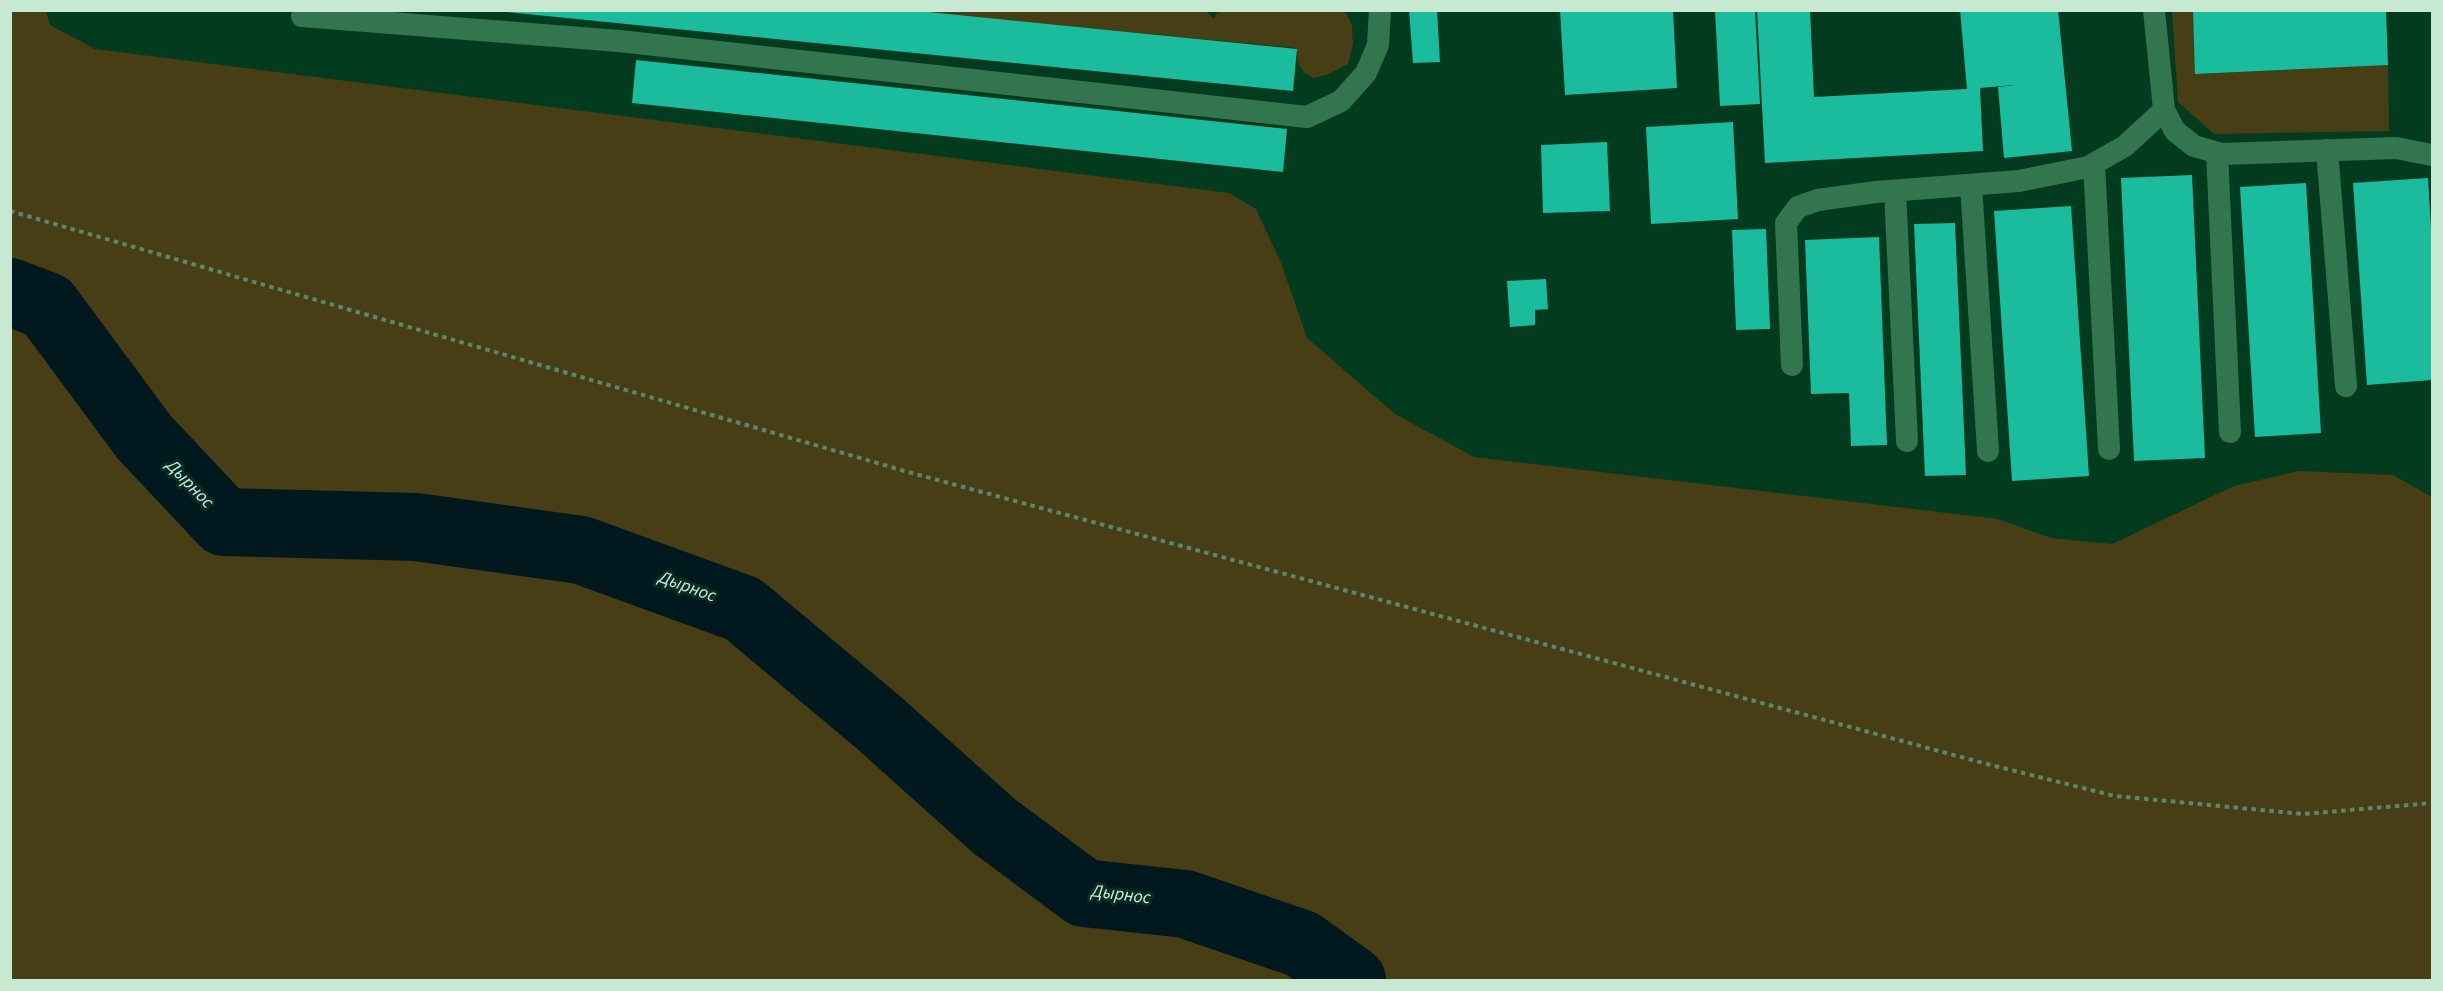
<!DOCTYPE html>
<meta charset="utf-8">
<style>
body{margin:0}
#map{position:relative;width:2443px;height:991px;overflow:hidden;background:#033b1f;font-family:"Source Sans 3",sans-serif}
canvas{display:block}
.frame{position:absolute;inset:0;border:12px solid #c7e8d1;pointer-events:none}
</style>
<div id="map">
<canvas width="2443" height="991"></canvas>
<div class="frame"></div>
</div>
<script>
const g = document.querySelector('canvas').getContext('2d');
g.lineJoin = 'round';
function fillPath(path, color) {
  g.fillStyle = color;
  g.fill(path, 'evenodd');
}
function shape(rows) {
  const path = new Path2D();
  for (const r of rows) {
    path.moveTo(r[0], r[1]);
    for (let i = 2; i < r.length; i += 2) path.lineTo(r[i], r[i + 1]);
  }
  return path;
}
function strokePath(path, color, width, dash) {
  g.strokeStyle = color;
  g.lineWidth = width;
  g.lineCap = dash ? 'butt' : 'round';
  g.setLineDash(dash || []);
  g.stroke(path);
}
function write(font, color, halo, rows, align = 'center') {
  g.font = font + ' "Source Sans 3",sans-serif';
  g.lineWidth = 6;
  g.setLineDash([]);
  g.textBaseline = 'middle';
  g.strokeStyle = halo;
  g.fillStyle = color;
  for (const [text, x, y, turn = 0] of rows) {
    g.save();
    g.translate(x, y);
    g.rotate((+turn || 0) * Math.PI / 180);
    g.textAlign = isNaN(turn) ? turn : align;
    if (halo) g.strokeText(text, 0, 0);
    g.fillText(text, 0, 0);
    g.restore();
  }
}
fillPath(shape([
 [1205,10,1214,19,1218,11,1341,11,1347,14,1352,25,1353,44,1348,64,1329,74,1314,78,1305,73,1299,66,1296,48,908,11],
 [10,11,46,11,50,25,95,49,1229,193,1256,209,1281,263,1307,338,1395,414,1474,457,1998,519,2051,538,2112,544,2234,486,2299,471,2393,475,2432,497,2432,980,11,980],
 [2172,11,2193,11,2196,74,2388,65,2389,131,2214,134,2178,102]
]), '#483e15');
strokePath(shape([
 [10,292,47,306,144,437,224,522,416,527,581,550,743,609,878,722,994,826,1084,893,1185,904,1302,944,1352,980]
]), '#01191e', 68);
fillPath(shape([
 [487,10,908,10,1297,49,1293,91],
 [1409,10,1437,10,1440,62,1413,63],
 [1560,10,1673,10,1677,88,1565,95],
 [1715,10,1755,10,1760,104,1720,106],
 [1757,10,1810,10,1814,97,1967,89,1960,10,2058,10,2072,151,2004,158,1998,87,2015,85,1980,88,1983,151,1765,163],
 [2193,10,2386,10,2388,65,2195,74],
 [636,60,1287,129,1283,172,632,103],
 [1733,122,1738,219,1651,224,1646,127],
 [1607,142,1610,211,1543,213,1541,145],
 [2192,175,2205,458,2134,461,2121,178],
 [2428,178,2432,244,2432,380,2367,385,2353,183],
 [2306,183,2321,433,2255,437,2240,187],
 [2071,206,2089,476,2012,481,1994,211],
 [1955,223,1966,475,1925,476,1914,224],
 [1766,229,1770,329,1736,330,1732,230],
 [1879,237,1887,445,1851,446,1849,393,1811,394,1805,240],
 [1546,279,1548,309,1535,310,1535,325,1510,327,1507,281]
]), '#1abc9d');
strokePath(shape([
 [10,211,908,472,1987,764,2115,796,2303,814,2432,803]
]), '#5a886e', 4, [4.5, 4.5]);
strokePath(shape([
 [2154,10,2164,110,2175,131,2194,146,2222,154,2396,148,2432,155],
 [302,16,619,41,1307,117,1341,101,1366,73,1378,45,1380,10],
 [2327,150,2346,386],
 [2217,153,2230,432],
 [2094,164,2109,449],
 [1971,185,1988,451],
 [1895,191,1907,441],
 [1792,365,1786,223,1798,207,1818,200,1876,192,2019,181,2088,167,2125,146,2164,110]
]), '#33754e', 22);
write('italic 18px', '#c7e9f2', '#0a2e1a', [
 ["Дырнос",189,485,46],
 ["Дырнос",687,588,20],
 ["Дырнос",1121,896,7]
]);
</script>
